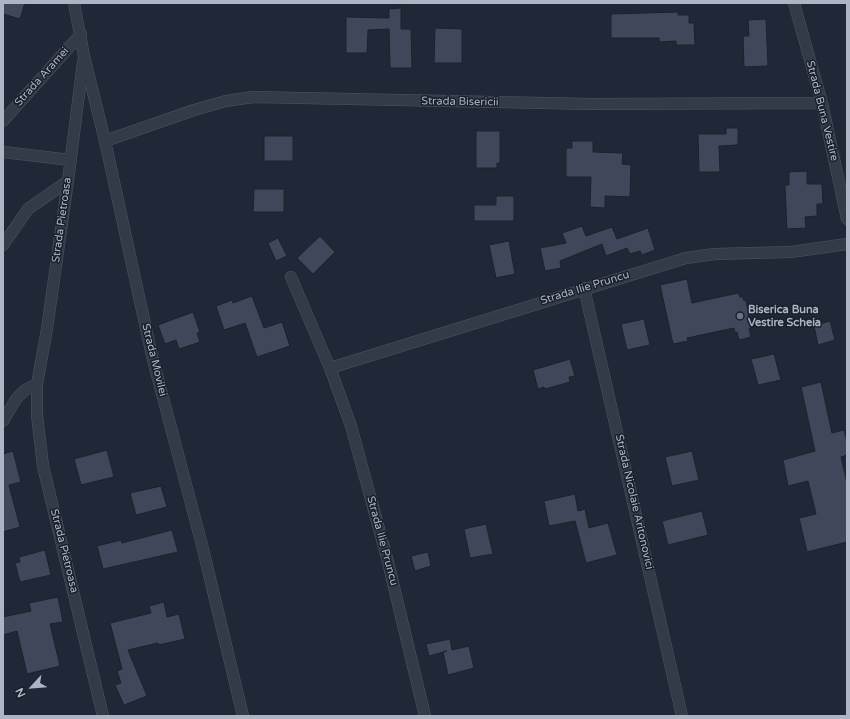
<!DOCTYPE html>
<style>
body{margin:0}
#map{position:relative;width:850px;height:719px;overflow:hidden;background:#202837;font-family:"Varela Round",sans-serif}
canvas{display:block}
.frame{position:absolute;inset:0;border:4px solid #adb5c5;pointer-events:none}
.north{position:absolute;left:12px;top:667px;width:40px;height:40px;-webkit-text-stroke:3px #19202c;paint-order:stroke;rotate:244deg;font-size:11px;font-weight:700;line-height:16px;text-align:center;color:#adb5c5}
.north::after{content:'';display:block;margin:auto;width:14px;height:18px;background:#adb5c5;clip-path:polygon(50% 0,100% 100%,50% 72%,0 100%)}
</style>
<div id="map">
<canvas width="850" height="719"></canvas>
<div class="frame"></div>
<div class="north">N</div>
</div>
<script>
const g = document.querySelector('canvas').getContext('2d');
g.lineJoin = 'round';
function fillPath(path, color) {
  g.fillStyle = color;
  g.fill(path, 'evenodd');
}
function shape(rows) {
  const path = new Path2D();
  for (const r of rows) {
    path.moveTo(r[0], r[1]);
    for (let i = 2; i < r.length; i += 2) path.lineTo(r[i], r[i + 1]);
  }
  return path;
}
function strokePath(path, color, width, dash) {
  g.strokeStyle = color;
  g.lineWidth = width;
  g.lineCap = dash ? 'butt' : 'round';
  g.setLineDash(dash || []);
  g.stroke(path);
}
function write(font, color, halo, rows, align = 'center') {
  g.font = font + ' "Varela Round",sans-serif';
  g.lineWidth = 3;
  g.setLineDash([]);
  g.textBaseline = 'middle';
  g.strokeStyle = halo;
  g.fillStyle = color;
  for (const [text, x, y, turn = 0] of rows) {
    g.save();
    g.translate(x, y);
    g.rotate((+turn || 0) * Math.PI / 180);
    g.textAlign = isNaN(turn) ? turn : align;
    if (halo) g.strokeText(text, 0, 0);
    g.fillText(text, 0, 0);
    g.restore();
  }
}
const building = shape([
 [3,3,25,3,20,19,3,14,3,3],
 [401,8,401,29,411,29,412,68,390,68,389,29,368,30,367,53,346,53,346,17,389,18,389,9,401,8],
 [678,12,678,15,689,15,689,23,694,23,695,45,676,45,676,41,659,42,659,38,611,38,611,14,678,12],
 [766,19,768,66,744,67,743,36,749,36,748,20,766,19],
 [435,28,462,29,462,63,434,63,435,28],
 [726,128,738,128,738,145,719,146,720,172,699,172,698,134,726,134,726,128],
 [476,131,500,131,500,163,497,163,497,168,476,168,476,131],
 [264,136,293,136,293,161,264,161,264,136],
 [572,141,593,141,593,152,623,153,622,164,631,165,630,197,605,196,605,208,590,207,591,177,566,177,566,148,572,148,572,141],
 [807,171,807,184,822,184,823,204,817,204,817,216,805,217,806,228,787,229,785,185,789,185,789,172,807,171],
 [254,189,284,189,284,212,253,212,254,189],
 [496,196,514,196,514,221,474,221,474,205,496,205,496,196],
 [582,226,586,236,612,227,617,239,648,228,655,250,642,255,640,251,630,254,627,248,606,256,602,244,560,261,561,268,545,271,540,248,566,243,562,233,582,226],
 [320,236,335,252,313,274,297,258,320,236],
 [278,238,287,256,276,261,268,243,278,238],
 [509,241,515,274,496,278,489,245,509,241],
 [687,279,692,303,738,293,740,297,743,297,744,301,746,300,751,328,749,329,751,337,739,340,737,332,735,333,734,328,687,338,688,341,673,344,660,285,687,279],
 [252,296,264,328,282,322,290,346,257,357,245,323,224,330,216,306,232,300,233,303,252,296],
 [193,312,200,332,197,333,200,342,179,349,176,340,165,344,158,325,193,312],
 [644,319,650,345,627,350,621,324,644,319],
 [830,321,835,340,818,345,814,326,830,321],
 [774,354,781,380,758,385,751,359,774,354],
 [570,359,575,376,569,377,570,382,545,389,544,387,538,389,533,370,570,359],
 [821,382,832,433,844,430,847,442,847,455,841,457,847,483,847,542,807,552,799,518,816,514,808,481,788,486,783,460,815,451,801,387,821,382],
 [107,450,114,477,81,485,74,459,107,450],
 [13,451,21,482,9,485,20,527,3,532,3,454,13,451],
 [692,451,699,480,672,486,665,457,692,451],
 [161,486,167,507,136,515,130,493,161,486],
 [575,494,578,511,585,509,589,528,608,523,617,555,586,563,575,521,549,526,544,501,575,494],
 [702,511,708,535,668,545,662,521,702,511],
 [486,524,493,554,470,558,464,529,486,524],
 [172,530,178,552,103,569,97,546,121,540,122,543,172,530],
 [45,550,51,575,20,582,15,563,20,562,19,557,45,550],
 [428,552,431,566,415,571,411,556,428,552],
 [58,597,63,622,50,624,60,666,27,674,17,631,3,635,3,617,31,611,29,603,58,597],
 [164,602,167,617,179,614,185,639,159,645,158,643,128,650,147,696,124,705,115,685,121,683,117,671,122,669,110,623,151,613,149,606,164,602],
 [450,639,452,650,469,646,474,668,448,675,443,652,447,651,429,656,426,644,450,639]
]);
fillPath(building, '#3e485a');
strokePath(building, '#1b222e', 1);
const minor = shape([
 [74,3,84,56,105,141,152,356,202,545,243,716],
 [794,3,822,103,847,219],
 [83,62,68,181,47,329,37,384,37,415,43,466,103,716],
 [3,121,81,34],
 [105,141,194,110,226,101,253,97,592,104,822,103],
 [3,152,71,160],
 [3,245,28,209,68,181],
 [291,277,330,368,351,426,387,558,425,716],
 [584,288,682,716],
 [330,368,686,258,715,254,791,252,847,244],
 [3,421,16,399,25,390,37,384]
]);
strokePath(minor, '#4e5563', 12);
strokePath(minor, '#333a48', 11);
for (const [x, y, r, color] of [
 [740,316,4,"#6b7280"]
]) {
  const dot = new Path2D();
  dot.arc(x, y, r, 0, 2 * Math.PI);
  g.fillStyle = color;
  g.fill(dot);
  strokePath(dot, '#19202c', 1.5);
}
write('11px', '#adb5c5', '#19202c', [
 ["Strada Aramei",42,77,-48],
 ["Strada Bisericii",460,102,1],
 ["Strada Buna Vestire",822,111,76],
 ["Strada Pietroasa",62,220,-82],
 ["Strada Ilie Pruncu",585,288,-17],
 ["Strada Movilei",154,360,76],
 ["Strada Nicolaie Aritonovici",634,502,77],
 ["Strada Ilie Pruncu",382,541,75],
 ["Strada Pietroasa",64,551,76]
]);
write('bold 11px', '#adb5c5', '#19202c', [
 ["Biserica Buna",748,310],
 ["Vestire Scheia",748,323]
], 'left');
</script>
